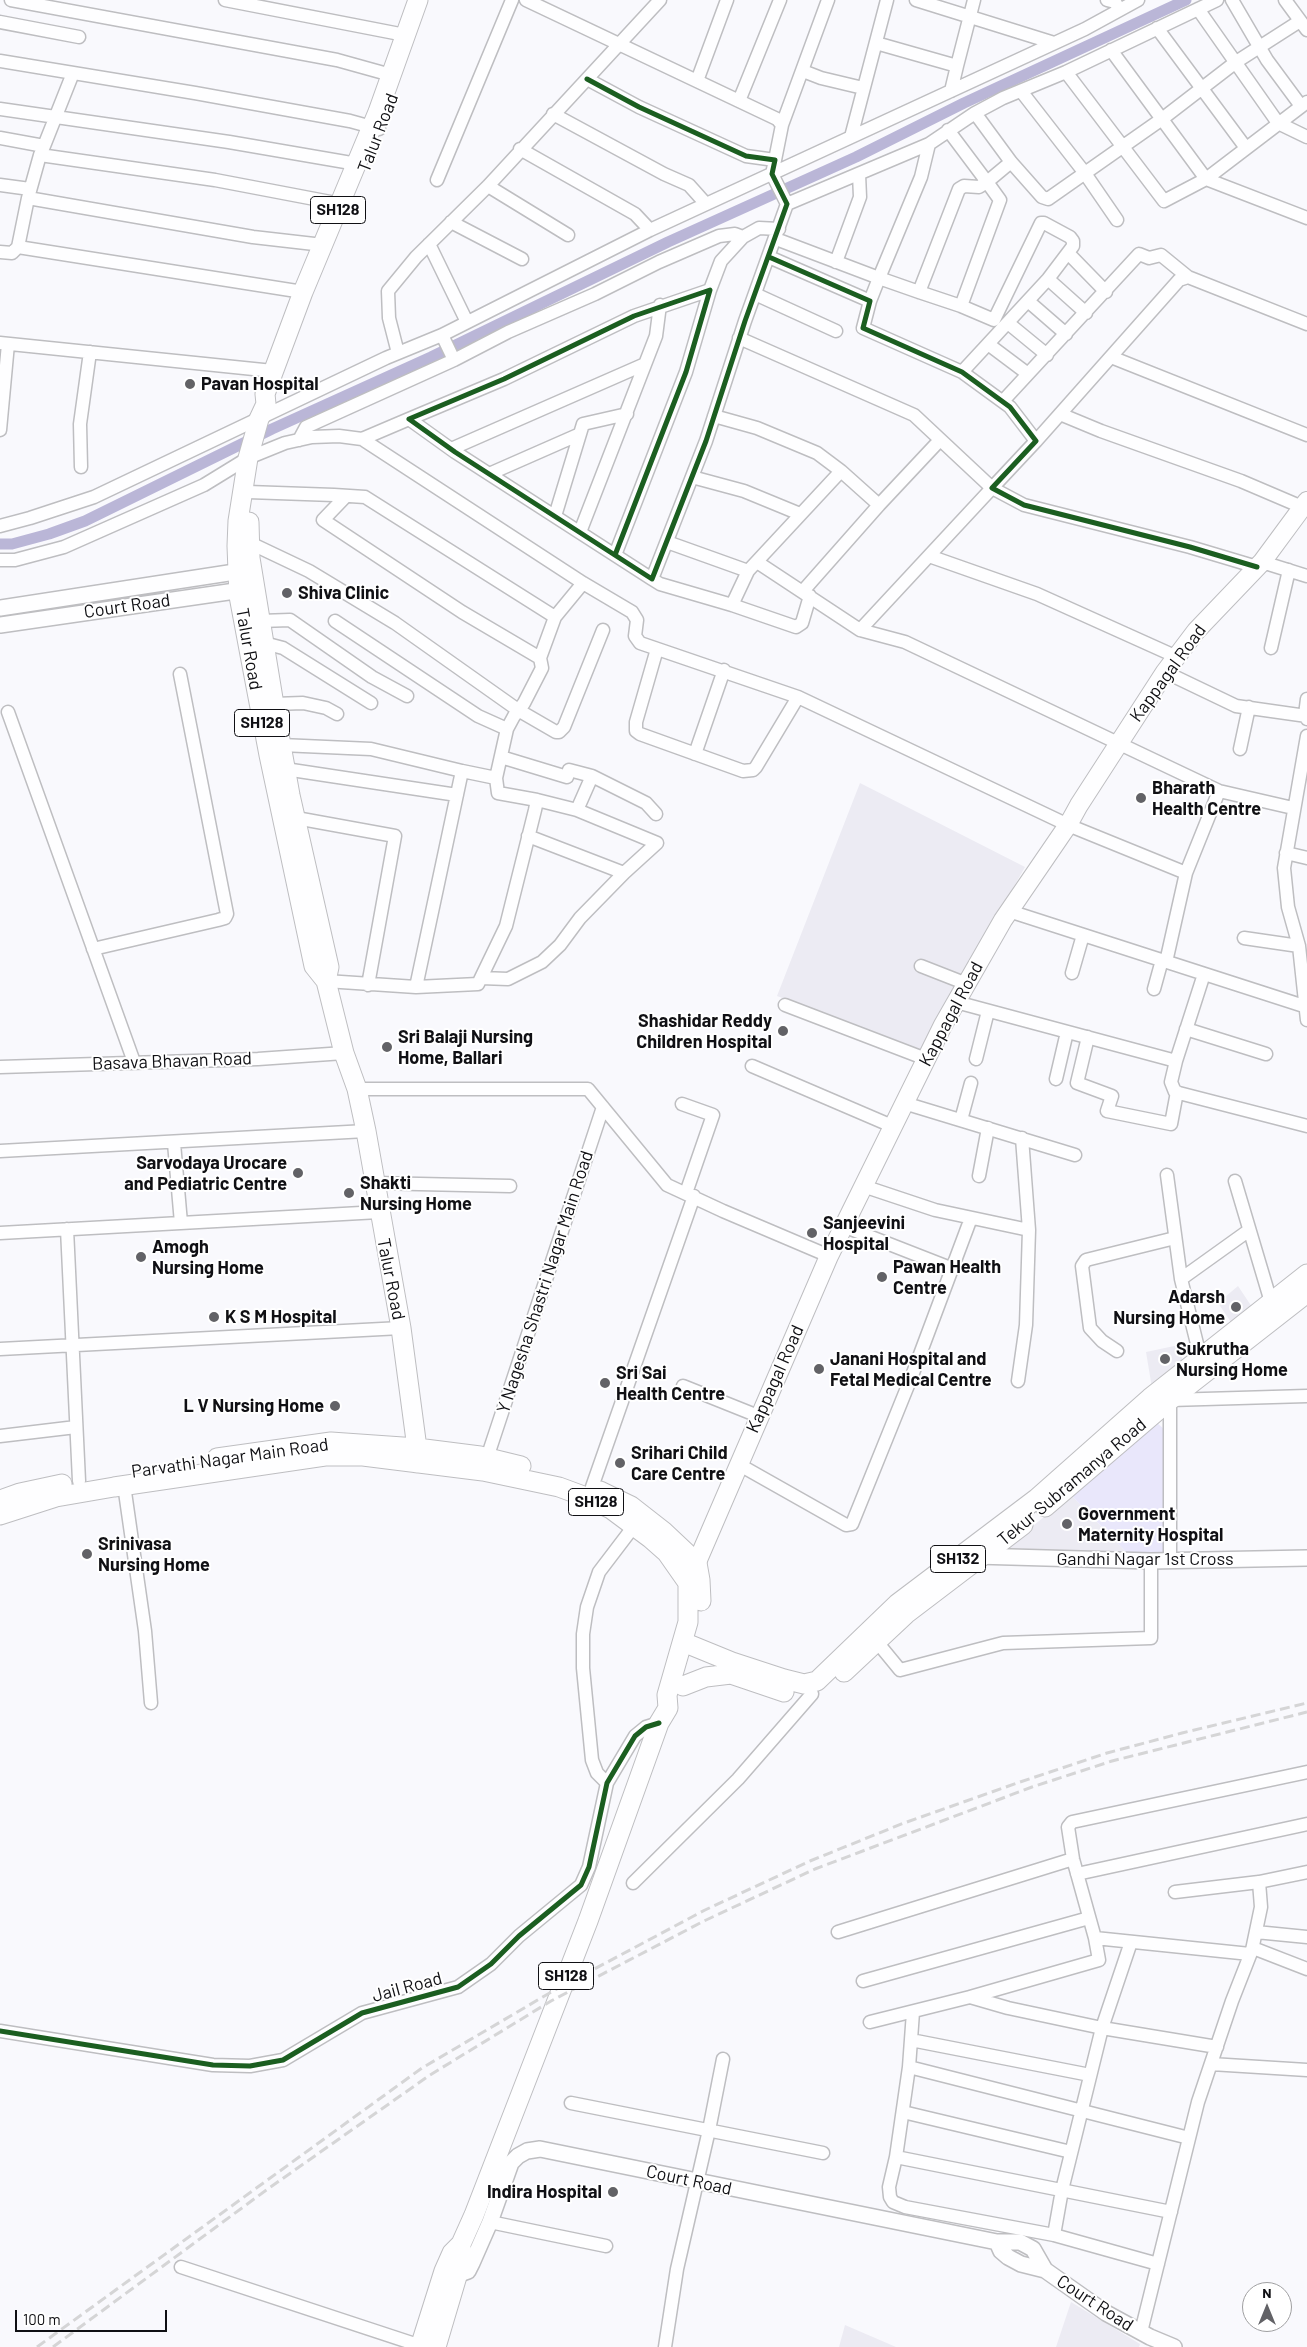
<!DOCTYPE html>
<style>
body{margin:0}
#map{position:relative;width:1307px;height:2347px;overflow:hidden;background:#f9f9fd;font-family:Barlow,sans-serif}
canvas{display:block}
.north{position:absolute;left:1242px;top:2282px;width:50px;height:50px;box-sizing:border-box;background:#fff;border:1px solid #9f9fa1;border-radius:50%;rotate:0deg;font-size:14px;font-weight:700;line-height:20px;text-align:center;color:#101014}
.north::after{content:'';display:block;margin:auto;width:18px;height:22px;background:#626266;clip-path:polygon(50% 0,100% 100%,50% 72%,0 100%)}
.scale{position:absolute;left:15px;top:2310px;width:152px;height:22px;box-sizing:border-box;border:2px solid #101014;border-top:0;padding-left:6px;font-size:15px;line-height:18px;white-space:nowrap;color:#101014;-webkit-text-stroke:4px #fff;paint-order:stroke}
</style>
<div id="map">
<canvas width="1307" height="2347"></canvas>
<div class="north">N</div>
<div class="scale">100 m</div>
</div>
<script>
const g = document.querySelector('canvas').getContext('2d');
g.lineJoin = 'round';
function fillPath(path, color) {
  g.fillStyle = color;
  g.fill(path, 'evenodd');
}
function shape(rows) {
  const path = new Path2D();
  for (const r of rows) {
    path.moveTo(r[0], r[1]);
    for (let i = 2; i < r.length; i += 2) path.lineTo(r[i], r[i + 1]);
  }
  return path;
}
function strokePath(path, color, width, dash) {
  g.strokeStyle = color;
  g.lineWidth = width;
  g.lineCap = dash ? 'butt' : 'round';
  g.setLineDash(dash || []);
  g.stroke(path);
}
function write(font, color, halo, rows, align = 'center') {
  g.font = font + ' Barlow,sans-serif';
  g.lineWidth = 4;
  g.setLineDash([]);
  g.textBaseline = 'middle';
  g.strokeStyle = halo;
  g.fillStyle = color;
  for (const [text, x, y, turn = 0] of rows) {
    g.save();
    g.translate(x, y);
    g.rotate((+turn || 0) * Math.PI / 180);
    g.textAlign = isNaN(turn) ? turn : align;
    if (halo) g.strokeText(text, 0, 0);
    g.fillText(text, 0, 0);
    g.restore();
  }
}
fillPath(shape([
 [860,783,1025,867,921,1050,777,996],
 [1238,1286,1254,1310,1233,1325,1218,1303],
 [1179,1345,1184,1367,1152,1388,1146,1352],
 [1071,1495,1132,1558,1001,1552],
 [1071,2302,1140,2344,1139,2347,1056,2347],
 [845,2325,896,2347,839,2347]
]), '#ecebf3');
fillPath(shape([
 [1155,1421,1165,1430,1167,1559,1132,1558,1071,1495]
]), '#e9e7fb');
strokePath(shape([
 [0,544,12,544,49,534,85,521,272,429,431,357,668,242,856,157,964,103,1186,0]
]), '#bab6d7', 11);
const minor = shape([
 [11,0,337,60,391,75],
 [225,0,405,35],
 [526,0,777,119,782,125,775,160],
 [916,0,1054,43],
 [1107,0,1115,2,1119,9],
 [1232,0,1267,60,1301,106],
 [1285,0,1307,30],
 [1198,9,1278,123,1307,137],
 [0,22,79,37],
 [1157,28,1246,148],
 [876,43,957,66,951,91],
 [1111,50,1206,179,1307,218],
 [0,61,195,93,350,121,379,129],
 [957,66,974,0],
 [803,71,821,78,863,88],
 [1066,72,1164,201,1206,179,1307,102],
 [587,79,639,107,746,156,775,160,772,174,787,204,745,321,706,441,652,579,455,452,409,419,504,379,634,316,710,290,686,372,615,555],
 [697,81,727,0],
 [1021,91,1084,172,1117,220],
 [739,101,780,0],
 [0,109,229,142,357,164],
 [975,113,1011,162,1042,197,1048,199,1162,119,1236,62,1300,21],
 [553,114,664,174,689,185,706,204],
 [782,125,828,0],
 [948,130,987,182,1011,162],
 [851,137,887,0],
 [0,138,44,146,40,155,215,180,341,204],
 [44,146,73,73],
 [520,149,635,214,650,230],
 [40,155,28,198,18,247,303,292],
 [437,180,512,0],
 [0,185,30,189],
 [488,186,568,235],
 [28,198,253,237,323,245],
 [787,204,929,144,975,113,1003,98,1066,72,1217,0],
 [451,222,522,259],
 [776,239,879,278,921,177,929,144],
 [429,244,467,322],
 [0,252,12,253,18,247],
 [1068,253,1106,292],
 [769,257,870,301,863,328,962,372,1010,407,1036,441,992,488,1024,505,1190,547,1257,567],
 [836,262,860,197,859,174],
 [1048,279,1086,313],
 [710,290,721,261,743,237,759,228,779,229],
 [755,294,836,331],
 [870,301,879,278,919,292,961,306,1000,200,987,182,979,187,964,186,959,189,919,292],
 [1028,301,1066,334],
 [961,306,994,320,1041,223,1044,223,1070,237,1073,241,1073,246,1048,279,962,372],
 [1008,323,1047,355],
 [442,335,454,360],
 [739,338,914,415,992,488,860,630,757,562],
 [0,343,273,371],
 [988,344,1028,374],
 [398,353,389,318,388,291,416,257,488,186,660,0],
 [1111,357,1307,435],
 [1003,401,1139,254,1149,258,1161,255,1188,277],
 [1060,414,1101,431,1241,481,1302,507],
 [714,416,757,428,817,453,841,471,748,571],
 [0,430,8,344],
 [362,439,409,419],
 [299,440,306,427,454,360,508,332,595,294,659,262,719,236,735,234,743,237],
 [1036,441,1179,280,1188,277,1307,324],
 [451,449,645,364],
 [81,467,80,424,90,352],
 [841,471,879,505,939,441],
 [489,474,580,434],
 [692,477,744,491,800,514],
 [248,492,334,495,365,497,555,617,540,658,462,612,323,520,346,496],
 [555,516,583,424,627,414],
 [0,526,30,518,94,497,386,358,442,335,650,230,1085,29,1138,0],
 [580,532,656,336,660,305],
 [250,543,309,571,395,623,518,710,556,732,559,732,564,727,603,630],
 [929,556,1037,594,1177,657],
 [0,560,15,560,64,547,204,485,248,458,285,443,312,437,339,436,362,439,583,583,632,612,637,620,635,636,640,643,798,697,1068,825,1186,873],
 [1262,562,1307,576],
 [652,579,660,584,732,605,748,571,667,542],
 [803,591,879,505],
 [732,605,796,627,802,623,810,596],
 [555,617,583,583],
 [260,621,290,620,372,677,407,696],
 [335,621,478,716,507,729],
 [860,630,905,642,1219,791,1293,808],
 [264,643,283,648,371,703],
 [1271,648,1289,570],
 [657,649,636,722,636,731,640,734,743,771,753,770,756,767,798,697],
 [1165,672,1236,706,1307,716],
 [1307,699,1305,715,1307,719],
 [274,704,303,703,326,708,337,714],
 [8,712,134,1062],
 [1307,736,1284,868,1288,907,1299,946,1307,1020],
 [281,745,371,749,462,771,416,987,326,981],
 [1240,749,1249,707],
 [695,754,724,670],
 [501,757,567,777,569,770,592,776,577,810,537,800],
 [285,769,457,795],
 [592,776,646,803,656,814],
 [496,778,507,729,514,716,524,703,542,668,540,658],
 [296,818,395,836,368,985],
 [528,836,624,873],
 [1286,853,1307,858],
 [1009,911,1307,1007],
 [1244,938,1299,946],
 [93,949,218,920,225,918,227,914,180,674],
 [1166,962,1186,873,1219,791],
 [921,966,967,984],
 [1072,973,1083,935],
 [481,978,508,979,542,962,560,945,580,918,624,873,657,843,577,810],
 [416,987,478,984,506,926,535,810,537,800,498,793,496,778,462,771],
 [1154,989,1162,960],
 [956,1002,1176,1061,1171,1082,1175,1092,1307,1126],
 [785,1005,926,1059],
 [1186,1029,1266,1054],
 [1088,1037,1077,1083,1112,1096,1107,1111,1171,1124,1177,1092],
 [976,1059,988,1011],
 [1176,1061,1204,974],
 [752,1066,892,1126],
 [0,1067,258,1059,344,1053],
 [1056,1079,1067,1032],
 [357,1089,588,1089,667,1185,723,1211,829,1256],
 [904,1103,1075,1155],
 [682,1104,713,1115,686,1193],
 [961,1120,971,1083],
 [1022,1138,1029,1230],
 [174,1143,181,1223],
 [0,1151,366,1131],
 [1167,1175,1181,1279,1202,1364],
 [979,1176,988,1128],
 [1235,1181,1271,1302],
 [374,1183,510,1186],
 [863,1186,935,1210,1029,1230,1026,1325,1018,1381],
 [843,1226,953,1269],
 [67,1229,79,1481],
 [0,1233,379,1212],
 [1181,1279,1248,1231],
 [0,1349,401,1328],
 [1117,1351,1102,1341,1090,1328,1082,1266,1086,1260,1175,1238],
 [683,1386,758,1416],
 [1170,1400,1170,1560],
 [1170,1400,1307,1396],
 [0,1436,76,1427],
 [487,1458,603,1107],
 [738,1464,846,1525,852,1524,913,1373,971,1218],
 [124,1485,145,1631,151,1703],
 [592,1487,694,1196],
 [877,1642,900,1670,1003,1643,1151,1638,1151,1561],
 [607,1783,597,1773,592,1760,583,1668,583,1634,587,1607,599,1572,634,1526],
 [1077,1874,1307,1824],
 [633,1883,738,1779,812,1694],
 [1175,1892,1259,1882,1307,1872],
 [838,1932,1073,1859],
 [1256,1932,1307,1937],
 [1253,1948,1307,1969],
 [1250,1954,1095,1938,1073,1859,1068,1827,1072,1822,1307,1772],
 [863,1981,1089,1918],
 [970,1997,1099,1960,1095,1938],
 [913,2012,909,2067,896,2157,889,2187,890,2197,893,2202,905,2207,1054,2235,1158,2264],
 [870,2022,970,1997,1008,2008,1102,2028,1217,2047],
 [0,2031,213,2065,250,2066,283,2060,362,2013,458,1987,491,1964,519,1936,581,1885,589,1867,607,1783,635,1736,646,1727,659,1723],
 [911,2040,1090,2075],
 [1211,2064,1307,2070],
 [909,2067,1189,2138],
 [571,2103,823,2153],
 [903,2112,1071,2152],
 [896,2157,1171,2212],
 [490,2222,606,2246],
 [1054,2235,1062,2190,1102,2028,1131,1942],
 [181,2267,421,2346],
 [1141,2332,1198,2102,1232,2001,1252,1950,1261,1907,1259,1882],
 [665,2347,677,2269,709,2130,723,2059]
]);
const tertiary = shape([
 [0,608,248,570],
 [0,625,249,589],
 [976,1556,1151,1561,1307,1558],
 [997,2242,1001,2251,1008,2257,1021,2264,1045,2270,1106,2313,1150,2337,1174,2347],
 [457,2275,468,2271,472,2263,490,2222,511,2163,518,2156,527,2151,540,2149,997,2242,1020,2242,1033,2249,1045,2270]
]);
const secondary = shape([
 [691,1576,829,1256,943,1025,1003,920,1068,825,1079,805,1165,672,1196,631,1262,562,1307,501]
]);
const primary = shape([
 [249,522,250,558,277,723,290,795,329,967,326,981],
 [217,1458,331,1442,417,1448,480,1456,521,1466],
 [417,1463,417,1448,401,1328,366,1131,357,1089,344,1053,326,981,314,966,269,755,251,660,239,596,237,546,238,521,248,458,259,419,266,404,265,394,303,292,378,112,418,0],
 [600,1491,631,1506,663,1531,697,1563,700,1580,701,1601],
 [0,1500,20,1493,62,1484],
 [1045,1507,1170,1400,1307,1293],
 [0,1515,56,1497,114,1487,325,1456,363,1456,483,1471,559,1487,586,1497,611,1509,650,1538,667,1553,688,1583,688,1622,667,1695,668,1708,659,1723,588,1921,474,2215,461,2244,452,2253,444,2271,420,2347],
 [683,1642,732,1662,784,1679,804,1684,817,1681,897,1604,1036,1499,1150,1398,1307,1274],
 [725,1672,784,1692],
 [844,1672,906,1614,1023,1525],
 [683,1686,706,1677,731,1674],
 [436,2347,463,2256,461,2248]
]);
strokePath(minor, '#bebec1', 15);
strokePath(tertiary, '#bebec1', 18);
strokePath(secondary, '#bebec1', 20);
strokePath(primary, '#bebec1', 21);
strokePath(minor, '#fefeff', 12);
strokePath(tertiary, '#fefeff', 15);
strokePath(secondary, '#fefeff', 18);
strokePath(primary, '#fefeff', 19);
strokePath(shape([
 [37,2347,422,2068,553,1991,705,1910,810,1861,904,1823,1020,1782,1107,1753,1182,1733,1307,1703],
 [53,2347,265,2191,430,2075,551,2001,704,1921,815,1869,1032,1787,1112,1761,1307,1712]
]), '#d5d5d6', 3, [10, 5]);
strokePath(shape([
 [587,79,639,107,746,156,775,160,772,174,787,204,745,321,706,441,652,579,455,452,409,419,504,379,634,316,710,290,686,372,615,555],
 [769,257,870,301,863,328,962,372,1010,407,1036,441,992,488,1024,505,1190,547,1257,567],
 [0,2031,213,2065,250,2066,283,2060,362,2013,458,1987,491,1964,519,1936,581,1885,589,1867,607,1783,635,1736,646,1727,659,1723]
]), '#1b5e20', 5);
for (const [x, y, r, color] of [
 [190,384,6,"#626266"],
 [287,593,6,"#626266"],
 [1141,798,6,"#626266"],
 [783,1031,6,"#626266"],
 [387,1047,6,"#626266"],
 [298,1173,6,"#626266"],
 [349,1193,6,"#626266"],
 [812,1233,6,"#626266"],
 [141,1257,6,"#626266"],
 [882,1277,6,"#626266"],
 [1236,1307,6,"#626266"],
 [214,1317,6,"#626266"],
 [1165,1359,6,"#626266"],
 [819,1369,6,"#626266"],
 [605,1383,6,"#626266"],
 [335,1406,6,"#626266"],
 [620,1463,6,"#626266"],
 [1067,1524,6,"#626266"],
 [87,1554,6,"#626266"],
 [613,2192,6,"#626266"]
]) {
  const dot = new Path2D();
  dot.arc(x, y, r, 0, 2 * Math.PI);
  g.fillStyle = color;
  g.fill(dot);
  strokePath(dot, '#fff', 2);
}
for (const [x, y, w] of [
 [338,210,55],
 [262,723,55],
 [596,1502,55],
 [958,1559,55],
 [566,1976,55]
]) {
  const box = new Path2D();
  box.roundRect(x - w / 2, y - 13.5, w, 27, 4);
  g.fillStyle = '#fff';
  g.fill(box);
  strokePath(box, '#101014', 1);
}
write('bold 16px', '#101014', null, [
 ["SH128",338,210],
 ["SH128",262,723],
 ["SH128",596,1502],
 ["SH132",958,1559],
 ["SH128",566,1976]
]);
write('18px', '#101014', '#fff', [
 ["Talur Road",378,133,-69],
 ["Court Road",127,606,-8],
 ["Talur Road",249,649,80],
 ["Kappagal Road",1168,673,-54],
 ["Kappagal Road",951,1014,-62],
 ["Basava Bhavan Road",172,1061,-2],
 ["Talur Road",391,1279,79],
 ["Y Nagesha Shastri Nagar Main Road",545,1282,-72],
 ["Kappagal Road",775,1379,-66],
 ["Parvathi Nagar Main Road",230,1458,-8],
 ["Tekur Subramanya Road",1072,1482,-40],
 ["Gandhi Nagar 1st Cross",1145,1559],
 ["Jail Road",407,1987,-15],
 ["Court Road",689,2180,12],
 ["Court Road",1095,2303,33]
]);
write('bold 18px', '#101014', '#fff', [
 ["Pavan Hospital",201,384],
 ["Shiva Clinic",298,593],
 ["Bharath",1152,788],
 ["Health Centre",1152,809],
 ["Shashidar Reddy",772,1021,"right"],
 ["Children Hospital",772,1042,"right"],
 ["Sri Balaji Nursing",398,1037],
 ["Home, Ballari",398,1058],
 ["Sarvodaya Urocare",287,1163,"right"],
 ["and Pediatric Centre",287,1184,"right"],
 ["Shakti",360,1183],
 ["Nursing Home",360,1204],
 ["Sanjeevini",823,1223],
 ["Hospital",823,1244],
 ["Amogh",152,1247],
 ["Nursing Home",152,1268],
 ["Pawan Health",893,1267],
 ["Centre",893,1288],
 ["Adarsh",1225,1297,"right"],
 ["Nursing Home",1225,1318,"right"],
 ["K S M Hospital",225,1317],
 ["Sukrutha",1176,1349],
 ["Nursing Home",1176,1370],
 ["Janani Hospital and",830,1359],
 ["Fetal Medical Centre",830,1380],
 ["Sri Sai",616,1373],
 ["Health Centre",616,1394],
 ["L V Nursing Home",324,1406,"right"],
 ["Srihari Child",631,1453],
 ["Care Centre",631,1474],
 ["Government",1078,1514],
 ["Maternity Hospital",1078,1535],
 ["Srinivasa",98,1544],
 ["Nursing Home",98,1565],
 ["Indira Hospital",602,2192,"right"]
], 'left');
</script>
